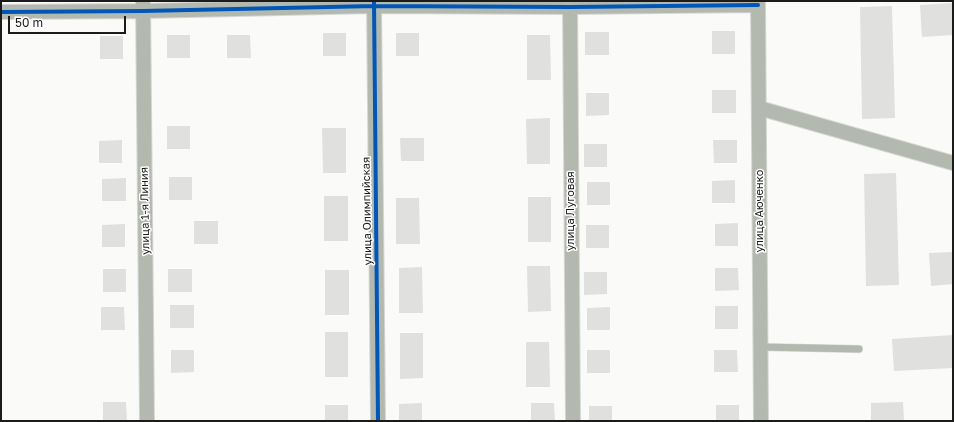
<!DOCTYPE html>
<meta charset="utf-8">
<style>
body{margin:0}
#map{position:relative;width:954px;height:422px;overflow:hidden;background:#fafbf8;font-family:"Golos Text",sans-serif}
canvas{display:block}
.frame{position:absolute;inset:0;border:2px solid #1b1c1a;pointer-events:none}
.scale{position:absolute;left:8px;top:16px;width:118px;height:18px;box-sizing:border-box;border:2px solid #1b1c1a;border-top:0;padding-left:5px;font-size:12px;line-height:14px;white-space:nowrap;color:#1b1c1a;-webkit-text-stroke:3px #fff;paint-order:stroke}
</style>
<div id="map">
<canvas width="954" height="422"></canvas>
<div class="frame"></div>
<div class="scale">50 m</div>
</div>
<script>
const g = document.querySelector('canvas').getContext('2d');
g.lineJoin = 'round';
function fillPath(path, color) {
  g.fillStyle = color;
  g.fill(path, 'evenodd');
}
function shape(rows) {
  const path = new Path2D();
  for (const r of rows) {
    path.moveTo(r[0], r[1]);
    for (let i = 2; i < r.length; i += 2) path.lineTo(r[i], r[i + 1]);
  }
  return path;
}
function strokePath(path, color, width, dash) {
  g.strokeStyle = color;
  g.lineWidth = width;
  g.lineCap = dash ? 'butt' : 'round';
  g.setLineDash(dash || []);
  g.stroke(path);
}
function write(font, color, halo, rows, align = 'center') {
  g.font = font + ' "Golos Text",sans-serif';
  g.lineWidth = 3;
  g.setLineDash([]);
  g.textBaseline = 'middle';
  g.strokeStyle = halo;
  g.fillStyle = color;
  for (const [text, x, y, turn = 0] of rows) {
    g.save();
    g.translate(x, y);
    g.rotate((+turn || 0) * Math.PI / 180);
    g.textAlign = isNaN(turn) ? turn : align;
    if (halo) g.strokeText(text, 0, 0);
    g.fillText(text, 0, 0);
    g.restore();
  }
}
fillPath(shape([
 [953,3,953,35,922,37,920,5],
 [892,6,895,118,862,119,860,7],
 [712,31,735,31,735,54,712,54],
 [585,32,609,32,609,55,585,55],
 [323,33,346,33,346,56,323,56],
 [396,33,419,33,419,56,396,56],
 [167,35,190,35,190,58,167,58],
 [227,35,250,35,251,58,227,58],
 [527,35,550,35,551,80,527,80],
 [100,36,123,36,123,59,100,59],
 [712,90,736,90,736,113,712,113],
 [586,93,609,93,609,115,586,116],
 [550,118,550,164,527,164,526,119],
 [167,126,190,126,190,149,167,149],
 [322,128,346,128,346,173,323,173],
 [400,138,424,138,424,161,401,161],
 [122,140,122,163,99,163,99,141],
 [713,140,737,140,737,163,714,163],
 [584,144,607,144,607,167,584,167],
 [896,173,899,285,866,286,864,174],
 [169,177,192,177,192,200,169,200],
 [126,178,126,201,102,201,102,179],
 [735,180,735,203,712,203,712,181],
 [587,182,610,182,610,205,587,205],
 [324,196,348,196,348,241,324,241],
 [528,197,551,197,551,242,528,242],
 [396,198,419,198,420,244,396,244],
 [194,221,218,221,218,244,194,244],
 [738,223,738,246,715,246,715,224],
 [125,224,125,247,102,247,102,225],
 [586,225,609,225,609,248,586,248],
 [953,252,953,284,931,286,929,253],
 [527,266,550,266,551,311,528,312],
 [422,267,423,313,399,313,399,268],
 [715,268,738,268,739,290,715,291],
 [103,269,126,269,126,292,103,292],
 [168,269,192,269,192,292,168,292],
 [325,270,349,270,349,315,325,315],
 [584,272,607,272,607,294,584,295],
 [170,305,194,305,194,328,170,328],
 [715,306,738,306,738,329,715,329],
 [101,307,124,307,125,330,101,330],
 [610,307,610,330,587,330,587,308],
 [325,332,348,332,348,377,325,377],
 [400,333,423,333,423,378,400,379],
 [953,335,953,368,894,371,892,339],
 [526,342,549,342,550,387,526,387],
 [171,350,194,350,194,372,171,373],
 [587,350,610,350,610,373,587,373],
 [714,350,737,350,738,372,714,372],
 [103,402,126,402,127,421,103,421],
 [903,402,904,421,871,421,871,403],
 [422,403,422,421,399,421,399,404],
 [531,403,554,403,555,421,531,421],
 [325,405,348,405,348,421,325,421],
 [716,405,739,405,739,421,716,421],
 [589,406,612,406,612,421,589,421]
]), '#e0e0de');
const service = shape([
 [760,347,859,349]
]);
const minor = shape([
 [143,1,147,421],
 [374,1,378,421],
 [570,1,573,421],
 [758,1,761,421],
 [1,12,143,11,374,6,570,7,758,5],
 [759,108,953,163]
]);
strokePath(service, '#d6d6d5', 8);
strokePath(minor, '#d6d6d5', 16);
strokePath(service, '#b4b9af', 7);
strokePath(minor, '#b4b9af', 14);
strokePath(shape([
 [374,1,378,421],
 [1,12,143,11,374,6,570,7,758,5]
]), '#0057b8', 4);
write('11px', '#1b1c1a', '#fff', [
 ["улица 1-я Линия",145,211,-91],
 ["улица Олимпийская",367,211,-91],
 ["улица Луговая",571,211,-90],
 ["улица Аюченко",760,211,-90]
]);
</script>
